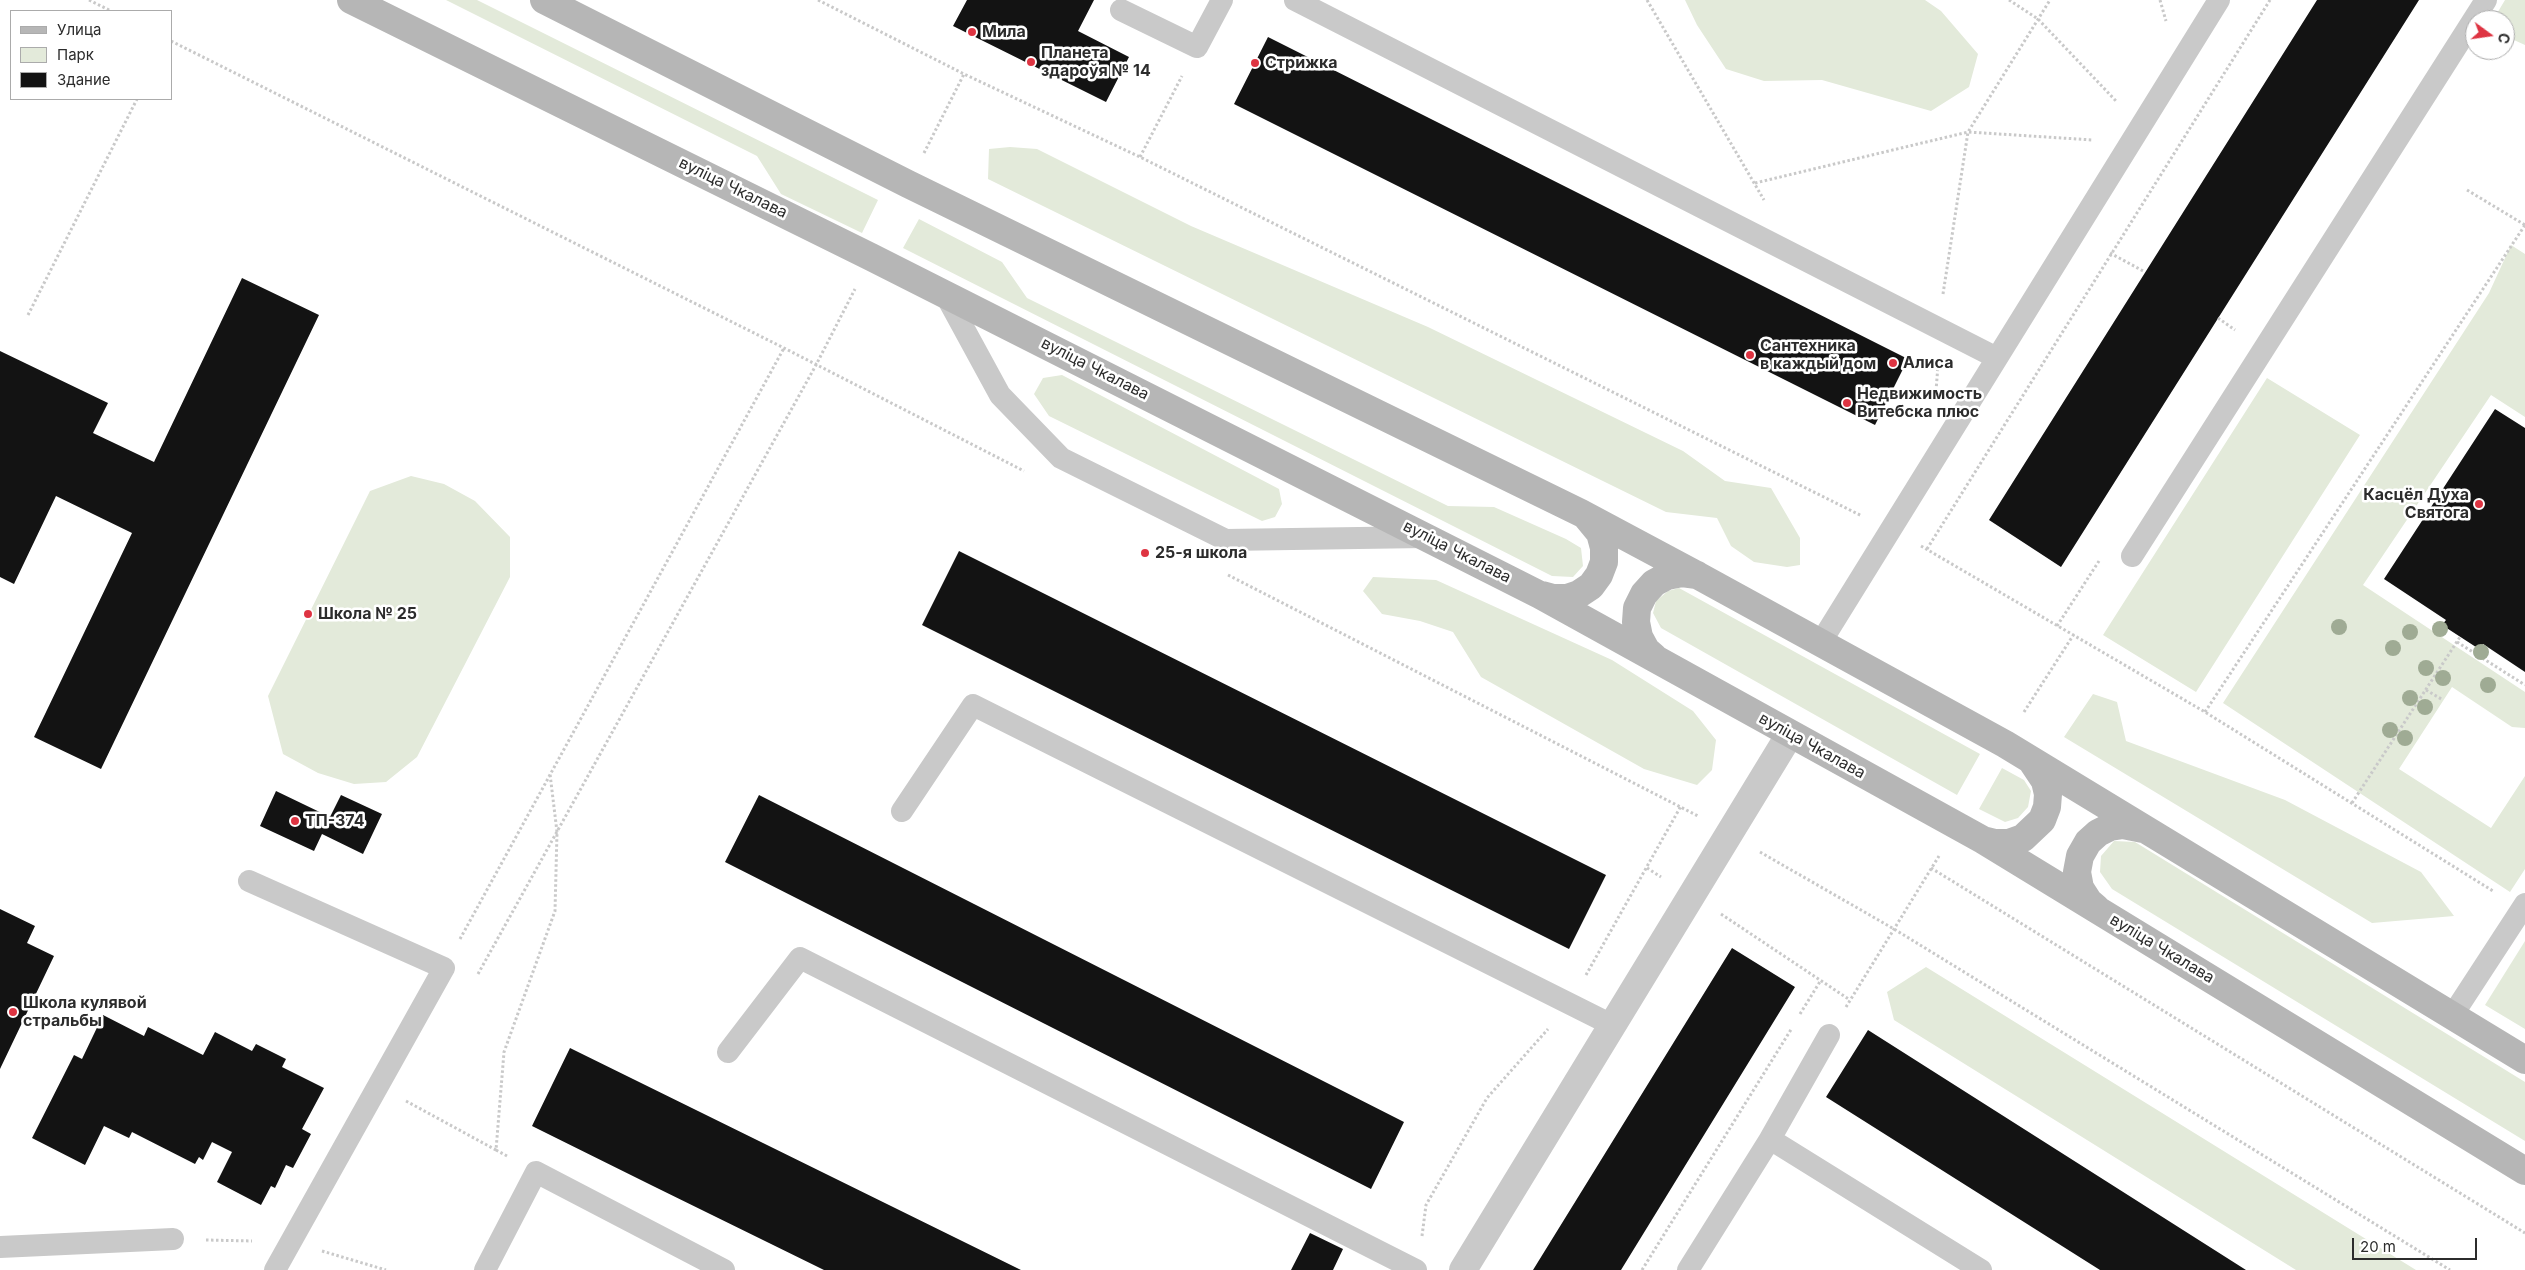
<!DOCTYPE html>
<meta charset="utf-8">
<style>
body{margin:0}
#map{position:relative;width:2525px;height:1270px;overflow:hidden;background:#fff;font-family:Inter,sans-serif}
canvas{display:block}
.legend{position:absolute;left:10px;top:10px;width:162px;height:90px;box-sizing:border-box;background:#fff;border:1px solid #ababab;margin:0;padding:6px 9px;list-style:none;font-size:15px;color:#2c2c2c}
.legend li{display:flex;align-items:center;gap:10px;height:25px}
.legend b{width:25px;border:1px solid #ababab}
.north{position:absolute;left:2465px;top:10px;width:50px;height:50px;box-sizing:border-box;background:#fff;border:1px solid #ababab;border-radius:50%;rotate:104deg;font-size:14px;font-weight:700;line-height:20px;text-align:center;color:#2c2c2c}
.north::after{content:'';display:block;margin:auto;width:18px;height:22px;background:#de3442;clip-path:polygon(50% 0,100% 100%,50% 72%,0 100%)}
.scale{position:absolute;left:2352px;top:1238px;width:125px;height:22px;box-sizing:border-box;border:2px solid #2c2c2c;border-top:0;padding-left:6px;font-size:15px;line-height:18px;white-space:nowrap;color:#2c2c2c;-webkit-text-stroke:4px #fff;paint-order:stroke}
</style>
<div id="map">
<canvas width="2525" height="1270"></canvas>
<ul class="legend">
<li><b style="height:6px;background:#b6b6b6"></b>Улица</li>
<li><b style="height:14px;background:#e3eada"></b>Парк</li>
<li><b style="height:14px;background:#131313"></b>Здание</li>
</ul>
<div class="north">С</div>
<div class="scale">20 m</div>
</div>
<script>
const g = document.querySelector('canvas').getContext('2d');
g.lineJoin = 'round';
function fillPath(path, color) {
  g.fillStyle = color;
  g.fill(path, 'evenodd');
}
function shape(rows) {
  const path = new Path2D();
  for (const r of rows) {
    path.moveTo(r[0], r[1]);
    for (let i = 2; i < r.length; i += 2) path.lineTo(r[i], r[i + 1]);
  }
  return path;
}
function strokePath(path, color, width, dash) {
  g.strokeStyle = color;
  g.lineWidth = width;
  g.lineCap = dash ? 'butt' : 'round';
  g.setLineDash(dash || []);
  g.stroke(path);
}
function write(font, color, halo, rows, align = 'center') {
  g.font = font + ' Inter,sans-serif';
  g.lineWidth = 5;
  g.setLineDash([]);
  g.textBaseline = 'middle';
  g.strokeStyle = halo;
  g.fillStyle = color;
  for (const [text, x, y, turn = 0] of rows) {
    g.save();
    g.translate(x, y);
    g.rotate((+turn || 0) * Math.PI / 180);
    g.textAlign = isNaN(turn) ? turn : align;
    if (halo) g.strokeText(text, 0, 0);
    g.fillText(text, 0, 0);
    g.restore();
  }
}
fillPath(shape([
 [446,0,477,0,878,200,862,233,781,194,757,156],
 [1685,0,1925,0,1941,11,1978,54,1969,87,1931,111,1822,80,1764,81,1726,69,1697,25],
 [2505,0,2525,0,2525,45,2505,36,2505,20,2493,20],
 [1010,147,1037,149,1191,226,1428,327,1683,451,1725,481,1771,488,1800,538,1800,565,1787,567,1754,562,1731,546,1717,518,1666,512,988,179,989,149],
 [919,219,1002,262,1027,298,1448,506,1494,507,1566,539,1581,548,1583,566,1573,577,1552,576,903,248],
 [2511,245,2525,254,2525,417,2491,395,2363,585,2525,692,2525,728,2512,727,2452,687,2399,769,2491,828,2525,776,2525,869,2510,892,2223,703,2489,293],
 [1062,375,1279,489,1282,504,1275,517,1262,521,1049,416,1034,394,1043,378],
 [2267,378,2360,435,2196,692,2103,635],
 [411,476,444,484,475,501,510,537,510,577,417,757,386,782,354,784,318,773,283,754,268,696,370,491],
 [1373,577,1436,580,1612,660,1693,711,1716,740,1712,770,1697,785,1644,769,1481,677,1453,632,1420,621,1382,614,1363,591],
 [1679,588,1980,754,1957,795,1661,628,1653,613,1656,601,1668,591],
 [2093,694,2117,702,2126,741,2285,800,2421,872,2454,916,2372,923,2064,737],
 [2002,768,2024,780,2031,791,2028,807,2018,818,2005,822,1979,809],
 [2114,841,2135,842,2525,1082,2525,1141,2112,889,2100,872,2101,856],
 [2525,941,2525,1029,2485,1005],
 [1926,967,2416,1270,2296,1270,1894,1020,1887,992]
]), '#e3eada');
fillPath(shape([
 [967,0,1094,0,1078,31,1129,57,1106,102,953,26],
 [2317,0,2419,0,2061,567,1989,520],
 [1268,37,1908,359,1875,425,1234,104],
 [242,278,319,315,101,769,34,737,132,533,56,496,14,584,0,577,0,351,108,403,93,433,154,462],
 [2495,409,2525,428,2525,672,2483,644,2479,649,2442,625,2446,620,2384,579],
 [959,551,1606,875,1569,949,922,625],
 [276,791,330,817,341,795,382,814,363,854,322,834,314,851,260,826],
 [759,795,1404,1122,1371,1189,725,862],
 [0,909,35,926,27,943,54,956,0,1069],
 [1732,948,1795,987,1621,1270,1533,1270],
 [103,1015,144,1036,148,1027,203,1055,215,1032,252,1051,256,1044,286,1059,282,1067,324,1088,302,1129,311,1134,293,1168,286,1165,275,1188,271,1186,261,1205,217,1182,232,1152,212,1142,203,1160,199,1157,195,1164,132,1132,129,1138,104,1126,85,1165,32,1138,74,1055,82,1059],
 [1868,1030,2246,1270,2100,1270,1826,1097],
 [570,1048,1021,1270,824,1270,653,1186,532,1126],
 [1310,1233,1343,1249,1333,1270,1291,1270]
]), '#131313');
strokePath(shape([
 [89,0,111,11],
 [818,0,964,74,1140,157,1862,516],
 [1647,0,1764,200],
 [2009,0,2038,19,2117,102],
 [2160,0,2166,21],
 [171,41,784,348,1024,471],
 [924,153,964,74],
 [1140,157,1182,76],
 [1755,183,1968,132,2093,140],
 [2467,190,2525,225],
 [2110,253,2145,272],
 [1943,294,1968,132,2050,0],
 [28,315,137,99],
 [2218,318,2235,330],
 [1936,391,1938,365],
 [1921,546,2205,712,2493,891],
 [1927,549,2270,0],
 [1228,575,1698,816],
 [2057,626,2099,561],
 [2457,642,2525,685],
 [2426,690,2443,700],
 [2024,712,2074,634],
 [2205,712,2525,225],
 [2352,803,2460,637],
 [1760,852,1894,929,2450,1270],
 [1647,868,1661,877],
 [1931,868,2525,1233],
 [1721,914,1850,1000],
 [460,939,784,348],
 [478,974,816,365,855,289],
 [1586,975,1681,806],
 [1846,1007,1939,856],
 [1800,1014,1821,980],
 [406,1101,496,1150],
 [507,1156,496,1150,504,1052,555,911,557,832,550,774],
 [1422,1236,1426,1205,1487,1098,1548,1029],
 [206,1240,252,1241],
 [322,1251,386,1270],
 [1642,1270,1792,1028]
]), '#c9c9c9', 3, [2.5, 2.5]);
strokePath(shape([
 [1295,0,1997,358],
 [1121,10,1197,47,1222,0],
 [945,294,1000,395,1061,458,1226,540,1425,537],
 [2132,556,2486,0],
 [1821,642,2219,0],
 [902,811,973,705,1612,1025],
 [249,881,444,968,275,1270],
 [2452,1016,2525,904],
 [728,1052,800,958,1416,1270],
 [1770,1139,1829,1035],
 [0,1247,173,1239],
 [485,1270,536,1172,724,1270],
 [1688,1270,1770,1139,1981,1270]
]), '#c9c9c9', 22);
strokePath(shape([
 [1463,1270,1790,734]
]), '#c9c9c9', 28);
strokePath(shape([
 [351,0,871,257,1540,595,1983,840,2525,1171],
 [544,0,908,184,1581,513,1697,575,2005,744,2525,1060],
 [1542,595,1553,598,1567,598,1579,594,1591,586,1599,575,1604,562,1604,548,1600,533,1586,516],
 [1654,657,1646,650,1639,637,1636,622,1637,608,1644,594,1654,583,1667,576,1682,573,1697,575],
 [1983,840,1995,843,2009,843,2023,838,2042,820,2047,807,2048,794,2045,781,2031,760],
 [2096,908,2089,902,2080,888,2077,872,2080,856,2088,842,2098,833,2110,827,2123,825,2143,829]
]), '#b6b6b6', 28);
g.fillStyle = '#9fab94';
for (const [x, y] of [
 [2339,627],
 [2440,629],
 [2410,632],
 [2393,648],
 [2481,652],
 [2426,668],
 [2443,678],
 [2488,685],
 [2410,698],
 [2425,707],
 [2390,730],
 [2405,738]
]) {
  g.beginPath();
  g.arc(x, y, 8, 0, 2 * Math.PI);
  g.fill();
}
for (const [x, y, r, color] of [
 [972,32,5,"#de3442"],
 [1031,62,5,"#de3442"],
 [1255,63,5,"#de3442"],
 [1750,355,5,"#de3442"],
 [1893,363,5,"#de3442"],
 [1847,403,5,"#de3442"],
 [2479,504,5,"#de3442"],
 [1145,553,5,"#de3442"],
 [308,614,5,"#de3442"],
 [295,821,5,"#de3442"],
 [13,1012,5,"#de3442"]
]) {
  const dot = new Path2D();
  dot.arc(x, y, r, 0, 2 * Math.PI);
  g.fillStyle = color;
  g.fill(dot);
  strokePath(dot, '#fff', 2);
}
write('bold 16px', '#2c2c2c', '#fff', [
 ["Мила",982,32],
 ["Планета",1041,53],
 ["здароўя № 14",1041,71],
 ["Стрижка",1265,63],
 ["Сантехника",1760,346],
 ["в каждый дом",1760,364],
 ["Алиса",1903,363],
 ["Недвижимость",1857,394],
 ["Витебска плюс",1857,412],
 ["Касцёл Духа",2469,495,"right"],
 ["Святога",2469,513,"right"],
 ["25-я школа",1155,553],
 ["Школа № 25",318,614],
 ["ТП-374",305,821],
 ["Школа кулявой",23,1003],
 ["стральбы",23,1021]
], 'left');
write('16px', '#2c2c2c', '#fff', [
 ["вуліца Чкалава",733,188,26],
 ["вуліца Чкалава",1095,369,27],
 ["вуліца Чкалава",1457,552,27],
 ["вуліца Чкалава",1812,746,29],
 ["вуліца Чкалава",2162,949,31]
]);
</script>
